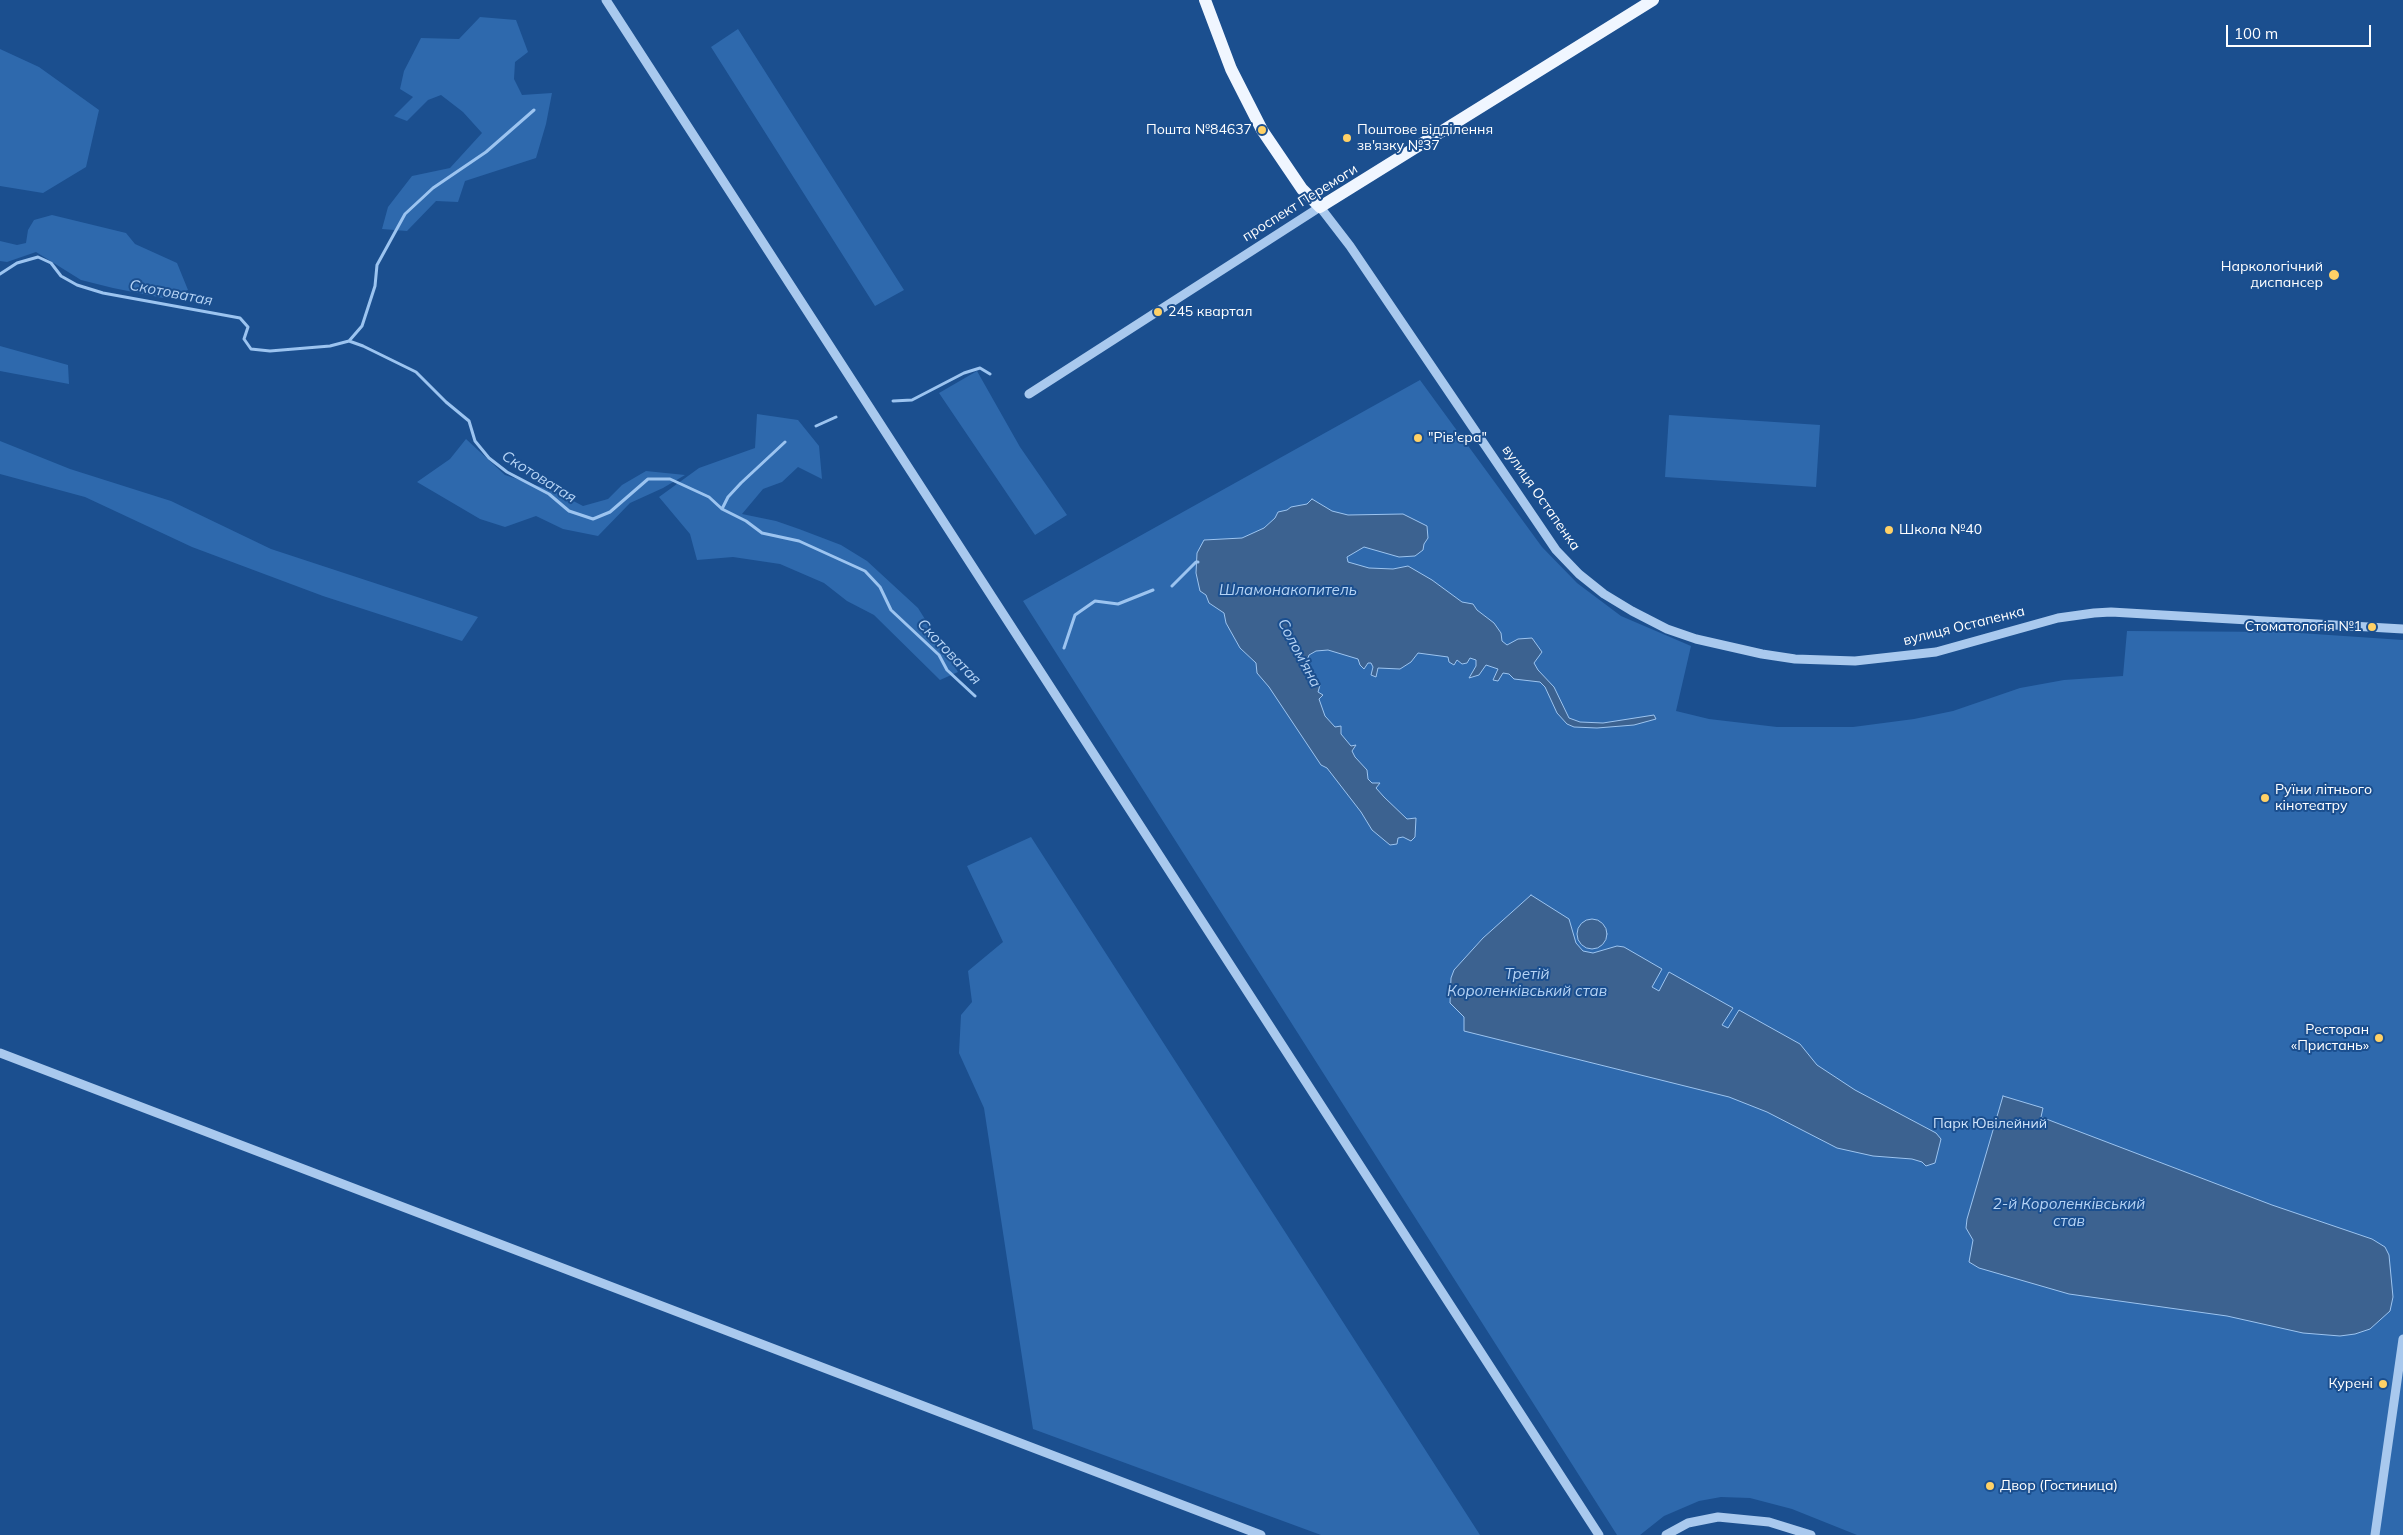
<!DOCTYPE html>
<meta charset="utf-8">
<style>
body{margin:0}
#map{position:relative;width:2403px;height:1535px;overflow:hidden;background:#1b4f8f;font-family:Mulish,sans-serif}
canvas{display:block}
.scale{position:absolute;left:2226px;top:25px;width:145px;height:22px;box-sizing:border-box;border:2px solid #fff;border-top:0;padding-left:6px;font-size:15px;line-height:18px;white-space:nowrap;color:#fff;-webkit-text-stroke:4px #1b4f8f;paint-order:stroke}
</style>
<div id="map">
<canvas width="2403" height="1535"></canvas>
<div class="scale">100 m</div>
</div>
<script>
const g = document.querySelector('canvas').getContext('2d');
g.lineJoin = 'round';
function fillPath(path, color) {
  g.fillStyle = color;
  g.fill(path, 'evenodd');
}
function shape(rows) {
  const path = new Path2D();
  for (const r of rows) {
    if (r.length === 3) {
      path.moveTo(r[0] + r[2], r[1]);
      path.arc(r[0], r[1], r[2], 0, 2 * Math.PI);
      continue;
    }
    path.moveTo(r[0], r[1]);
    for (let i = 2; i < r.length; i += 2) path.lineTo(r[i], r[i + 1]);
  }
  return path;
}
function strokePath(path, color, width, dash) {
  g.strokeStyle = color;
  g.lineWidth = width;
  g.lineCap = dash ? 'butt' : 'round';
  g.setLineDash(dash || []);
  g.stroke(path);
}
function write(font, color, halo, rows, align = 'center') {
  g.font = font + ' Mulish,sans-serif';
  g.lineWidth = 4;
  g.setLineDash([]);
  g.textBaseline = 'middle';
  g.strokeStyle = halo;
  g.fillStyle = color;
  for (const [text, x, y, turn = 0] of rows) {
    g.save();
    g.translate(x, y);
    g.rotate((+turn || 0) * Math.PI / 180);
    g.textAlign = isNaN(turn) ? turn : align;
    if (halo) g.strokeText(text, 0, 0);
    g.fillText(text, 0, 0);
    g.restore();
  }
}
fillPath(shape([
 [480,17,516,20,528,52,515,62,514,79,522,95,552,93,546,124,536,158,465,181,458,202,436,201,407,231,382,229,388,207,412,176,450,168,482,133,463,112,441,95,428,100,407,121,394,116,413,97,400,89,404,71,421,38,459,39],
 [738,29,904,290,875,306,711,47],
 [0,49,39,67,99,110,86,167,43,193,0,186],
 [52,215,126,233,135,244,177,263,188,290,163,298,113,288,81,280,36,252,7,262,0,261,0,241,17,245,26,243,28,230,34,220],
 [0,346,68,365,69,384,0,371],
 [977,371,1020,447,1067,515,1035,535,939,393],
 [1420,380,1542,547,1577,583,1621,616,1691,646,1676,711,1709,719,1777,727,1853,727,1914,719,1953,711,2020,688,2064,680,2123,676,2127,631,2285,632,2403,640,2403,1535,1857,1535,1792,1509,1750,1498,1721,1497,1699,1501,1664,1516,1640,1535,1617,1535,1023,601],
 [757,414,798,420,819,446,822,479,798,467,782,482,763,489,742,514,776,521,799,529,841,545,867,561,918,608,958,672,940,680,874,615,847,601,824,583,780,564,733,557,697,560,690,534,659,497,699,468,755,448],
 [1669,415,1820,425,1816,487,1665,477],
 [466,439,505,475,556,492,583,506,608,499,622,485,646,471,685,475,663,488,630,503,598,536,563,529,536,516,505,527,480,519,417,482,450,459],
 [0,441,70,469,171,501,271,549,478,617,462,641,323,596,192,547,85,497,0,474],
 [1031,837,1480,1535,1321,1535,1033,1429,984,1108,959,1053,961,1015,972,1002,968,971,1003,942,967,866]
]), '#2e69ad');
const water = shape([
 [1312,499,1332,511,1348,515,1403,514,1427,526,1428,538,1424,544,1423,550,1415,556,1399,557,1364,547,1347,557,1348,562,1369,568,1393,569,1408,566,1432,580,1462,602,1473,604,1477,610,1494,623,1501,633,1502,641,1507,645,1518,639,1532,638,1542,652,1534,663,1538,670,1554,687,1569,718,1580,722,1603,723,1654,715,1656,719,1634,725,1597,728,1574,727,1567,724,1557,713,1545,687,1540,682,1514,679,1509,674,1503,673,1498,681,1493,680,1498,669,1486,665,1479,675,1469,678,1476,666,1476,660,1470,658,1467,663,1462,664,1457,660,1454,665,1449,662,1448,657,1418,653,1411,662,1400,669,1378,668,1376,677,1371,675,1373,667,1371,663,1368,663,1364,669,1360,665,1358,659,1328,650,1316,651,1309,655,1304,670,1309,679,1317,681,1320,685,1318,692,1323,695,1319,699,1325,716,1335,727,1341,726,1341,734,1351,746,1356,745,1352,751,1355,757,1367,770,1368,779,1372,783,1380,783,1376,788,1384,797,1407,819,1416,818,1415,837,1411,841,1403,837,1398,838,1397,844,1390,845,1372,830,1361,812,1327,768,1321,765,1269,687,1257,673,1256,663,1240,648,1226,623,1224,613,1209,603,1206,595,1200,591,1196,573,1197,553,1204,540,1242,538,1264,528,1275,518,1278,512,1287,510,1291,507,1307,504,1312,499],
 [1531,895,1569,919,1576,943,1583,951,1593,953,1617,946,1624,947,1662,969,1652,987,1659,991,1669,972,1733,1008,1722,1025,1728,1028,1739,1010,1800,1044,1817,1065,1855,1090,1936,1133,1941,1139,1935,1163,1926,1166,1922,1162,1912,1159,1873,1156,1837,1148,1767,1112,1729,1097,1464,1031,1464,1017,1450,1003,1451,978,1454,970,1483,938,1531,895],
 [1592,934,15],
 [2003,1096,2043,1108,2041,1117,2272,1205,2372,1239,2385,1247,2389,1255,2393,1297,2390,1311,2370,1329,2355,1334,2340,1336,2303,1333,2227,1316,2069,1294,1979,1268,1969,1262,1973,1240,1966,1228,1967,1219,2003,1096]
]);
fillPath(water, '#3c6290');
strokePath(water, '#9cc4f0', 1);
strokePath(shape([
 [0,274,17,263,38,257,51,263,61,276,77,285,103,293,240,318,248,327,244,339,251,349,270,351,330,346,349,341,363,346,416,372,446,402,469,421,475,441,489,458,507,472,549,494,569,511,593,519,610,512,648,479,670,479,709,497,722,509,746,521,762,533,799,541,865,571,880,587,891,610,939,655,947,670,975,696],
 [349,341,362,326,375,286,377,265,405,214,433,188,486,152,534,110],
 [893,401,912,400,964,373,980,368,990,374],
 [816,426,836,417],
 [722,509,728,497,741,483,785,442],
 [1172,586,1196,562,1198,562],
 [1064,648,1075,615,1095,601,1118,604,1153,590]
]), '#9cc4f0', 3);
strokePath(shape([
 [606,0,1599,1535],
 [1029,394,1320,207,1350,246,1556,550,1579,574,1604,594,1632,611,1667,629,1696,639,1762,654,1795,659,1855,661,1936,652,2058,618,2094,613,2111,612,2403,629],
 [0,1053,1261,1535],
 [1666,1535,1688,1523,1718,1517,1769,1522,1811,1535],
 [2375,1535,2403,1339]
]), '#a9c9ee', 9);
strokePath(shape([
 [1205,0,1231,69,1262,130,1302,189,1320,207,1653,0]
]), '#f0f6ff', 12);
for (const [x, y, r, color] of [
 [1262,130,5,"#ffd166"],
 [1347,138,5,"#ffd166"],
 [2334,275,6,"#ffd166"],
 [1158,312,5,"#ffd166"],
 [1418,438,5,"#ffd166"],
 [1889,530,5,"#ffd166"],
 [2372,627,5,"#ffd166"],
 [2265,798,5,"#ffd166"],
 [2379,1038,5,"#ffd166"],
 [2383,1384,5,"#ffd166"],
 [1990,1486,5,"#ffd166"]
]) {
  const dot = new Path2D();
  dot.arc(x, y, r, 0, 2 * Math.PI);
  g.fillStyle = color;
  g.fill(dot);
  strokePath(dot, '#1b4f8f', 2);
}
write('14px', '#fff', '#1b4f8f', [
 ["Пошта №84637",1252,130,"right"],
 ["Поштове відділення",1357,130],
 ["зв'язку №37",1357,146],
 ["Наркологічний",2323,267,"right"],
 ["диспансер",2323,283,"right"],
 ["245 квартал",1168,312],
 ["\"Рів'єра\"",1428,438],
 ["Школа №40",1899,530],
 ["Стоматологія №1",2362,627,"right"],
 ["Руїни літнього",2275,790],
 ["кінотеатру",2275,806],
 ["Ресторан",2369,1030,"right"],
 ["«Пристань»",2369,1046,"right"],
 ["Курені",2373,1384,"right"],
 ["Двор (Гостиница)",2000,1486]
], 'left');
write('14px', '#fff', '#1b4f8f', [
 ["проспект Перемоги",1300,203,-32],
 ["вулиця Остапенка",1541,498,55],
 ["вулиця Остапенка",1964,626,-14]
]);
write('14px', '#cfe3fa', '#1b4f8f', [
 ["Парк Ювілейний",1990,1124]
]);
write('italic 15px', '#b5d3f5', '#1b4f8f', [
 ["Скотоватая",171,293,11],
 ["Скотоватая",539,477,32],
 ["Шламонакопитель",1288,590],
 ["Скотоватая",949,652,46],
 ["Солом'яна",1299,653,62],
 ["Третій",1527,974],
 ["Короленківський став",1527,991],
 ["2-й Короленківський",2069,1204],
 ["став",2069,1221]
]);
</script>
